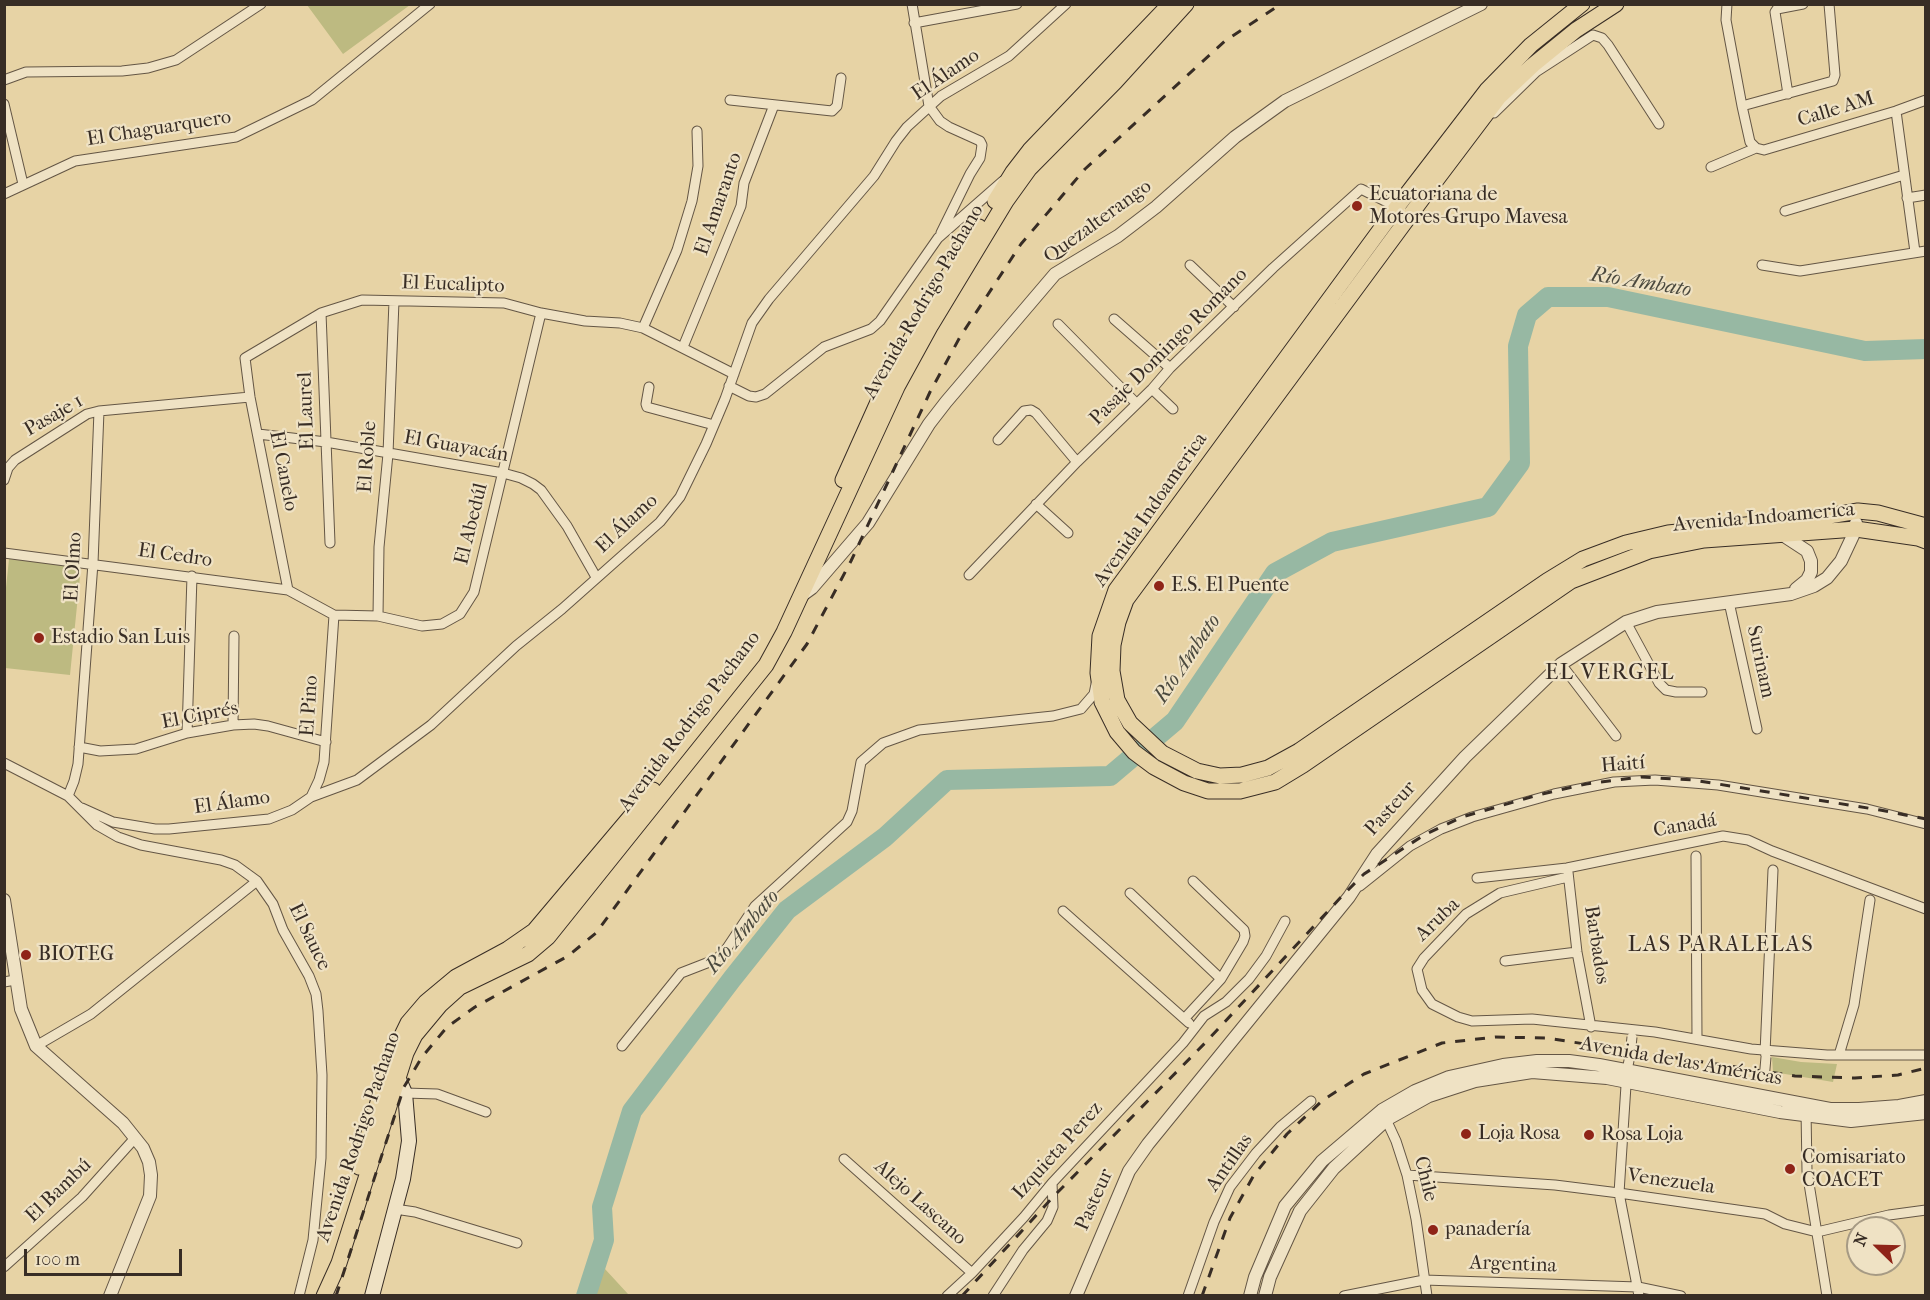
<!DOCTYPE html>
<meta charset="utf-8">
<style>
body{margin:0}
#map{position:relative;width:1930px;height:1300px;overflow:hidden;background:#e7d3a5;font-family:"IM FELL French Canon",serif}
canvas{display:block}
.frame{position:absolute;inset:0;border:6px solid #382d25;pointer-events:none}
.north{position:absolute;left:1846px;top:1216px;width:60px;height:60px;box-sizing:border-box;background:#efe2c4;border:2px solid #a69a84;border-radius:50%;rotate:293deg;font-size:16px;font-weight:700;line-height:24px;text-align:center;color:#382d25}
.north::after{content:'';display:block;margin:auto;width:21px;height:27px;background:#8f2418;clip-path:polygon(50% 0,100% 100%,50% 72%,0 100%)}
.scale{position:absolute;left:24px;top:1249px;width:158px;height:27px;box-sizing:border-box;border:3px solid #382d25;border-top:0;padding-left:8px;font-size:18px;line-height:21px;white-space:nowrap;color:#382d25;-webkit-text-stroke:4px #efe2c4;paint-order:stroke}
</style>
<div id="map">
<canvas width="1930" height="1300"></canvas>
<div class="frame"></div>
<div class="north">N</div>
<div class="scale">100 m</div>
</div>
<script>
const g = document.querySelector('canvas').getContext('2d');
g.lineJoin = 'round';
function fillPath(path, color) {
  g.fillStyle = color;
  g.fill(path, 'evenodd');
}
function shape(rows) {
  const path = new Path2D();
  for (const r of rows) {
    path.moveTo(r[0], r[1]);
    for (let i = 2; i < r.length; i += 2) path.lineTo(r[i], r[i + 1]);
  }
  return path;
}
function strokePath(path, color, width, dash) {
  g.strokeStyle = color;
  g.lineWidth = width;
  g.lineCap = dash ? 'butt' : 'round';
  g.setLineDash(dash || []);
  g.stroke(path);
}
function write(font, color, halo, rows, align = 'center') {
  g.font = font + ' "IM FELL French Canon",serif';
  g.lineWidth = 4.5;
  g.setLineDash([]);
  g.textBaseline = 'middle';
  g.strokeStyle = halo;
  g.fillStyle = color;
  for (const [text, x, y, turn = 0] of rows) {
    g.save();
    g.translate(x, y);
    g.rotate((+turn || 0) * Math.PI / 180);
    g.textAlign = isNaN(turn) ? turn : align;
    if (halo) g.strokeText(text, 0, 0);
    g.fillText(text, 0, 0);
    g.restore();
  }
}
fillPath(shape([
 [307,5,410,5,343,54],
 [9,559,81,566,70,675,5,668,4,607],
 [1772,1057,1801,1062,1837,1064,1833,1082,1773,1072],
 [605,1269,628,1294,628,1295,593,1295]
]), '#bdba81');
strokePath(shape([
 [586,1296,604,1240,602,1207,632,1111,732,979,787,910,885,837,947,780,1110,776,1175,721,1275,573,1332,542,1488,507,1520,463,1518,346,1527,315,1548,297,1608,297,1865,351,1926,349]
]), '#97b8a3', 20);
const minor = shape([
 [912,4,929,106,940,121,949,127,980,141,982,145,980,158,970,174,941,233],
 [1727,4,1726,20,1742,106,1750,142,1756,148],
 [914,23,1017,4],
 [4,80,26,72,122,71,148,68,176,60,261,4],
 [1788,94,1775,12,1777,9,1803,4],
 [730,100,832,111,837,106,841,78],
 [4,104,23,184],
 [1742,106,1833,81,1835,75,1829,4],
 [1896,111,1915,252],
 [1494,113,1536,72,1593,35,1602,38,1608,45,1659,124],
 [1756,148,1764,150,1896,111,1926,100],
 [1711,167,1756,148],
 [4,194,75,161,236,137,312,100,430,4],
 [1907,198,1926,195],
 [1785,211,1904,175],
 [1190,265,1234,307],
 [1762,265,1800,271,1926,251],
 [321,313,330,543],
 [1114,319,1170,368],
 [1058,324,1136,403],
 [643,328,677,250,692,201,698,166,697,131],
 [683,347,741,206,744,183,774,105],
 [729,386,749,396,756,397,765,394,824,347,871,329,880,321,938,238,1003,181],
 [649,387,646,404,647,407,714,425],
 [1152,389,1173,409],
 [258,434,326,442,503,473,521,478,533,484,541,490,567,526,596,577],
 [998,440,1024,411,1031,410,1036,413,1077,462],
 [4,480,8,468,15,460,87,414,99,411,250,397],
 [1036,504,1068,533],
 [4,553,288,590,334,615,378,616,422,626,442,624,460,614,474,592,541,313],
 [969,575,1077,462,1152,389,1170,368,1273,268,1361,189,1401,209],
 [288,590,250,397,245,358,321,313,362,300,504,303,541,313,585,321,620,323,643,328,734,374],
 [1729,602,1757,729],
 [378,616,379,547,388,454,394,301],
 [1626,622,1659,683,1666,690,1676,692,1702,692],
 [1561,664,1616,736],
 [233,725,234,636],
 [187,733,192,576],
 [79,747,100,751,136,749,187,733,233,725,254,724,268,726,326,742],
 [4,763,68,796,97,825,118,837,141,845,221,860,235,865,257,881,273,904,283,930,309,976,316,994,318,1011,322,1075,321,1158,313,1240,299,1296],
 [68,796,74,781,78,764,93,563,99,411],
 [311,797,319,780,324,762,334,615],
 [82,808,113,822,155,829,169,829,269,819,292,810,311,797,357,780,431,725,516,646,562,609,660,522,680,497,706,444,725,399,752,323,769,299,874,176,896,141,907,127,941,96,1009,56,1066,4],
 [1696,856,1697,1039],
 [1568,872,1577,952,1591,1027],
 [1568,877,1500,893,1466,914,1424,958,1417,969,1422,990,1432,1004,1458,1017,1472,1021,1532,1019,1655,1032,1751,1049,1827,1055,1926,1055],
 [1477,878,1567,868,1723,836,1748,840,1772,851,1926,909],
 [1193,881,1244,930,1245,936,1243,942,1221,979],
 [1360,886,1410,846,1441,829,1472,817,1554,794,1614,782,1655,780,1718,785,1867,809,1926,824],
 [1130,893,1221,979,1185,1018],
 [1063,911,1189,1023],
 [1505,961,1577,952],
 [4,982,15,980],
 [36,1046,91,1014,257,881],
 [622,1046,681,973,717,959,727,948,755,906,847,822,852,811,861,762,883,743,919,730,1053,716,1081,709,1094,694,1096,684],
 [1765,1053,1773,870],
 [1839,1055,1854,1005,1870,900],
 [1630,1056,1627,1070,1619,1193,1639,1296],
 [405,1093,437,1094,486,1112],
 [1806,1110,1807,1171,1827,1296],
 [1384,1115,1396,1141,1407,1175,1416,1219,1427,1296],
 [844,1159,972,1273],
 [1407,1175,1555,1185,1619,1193,1765,1214,1785,1224,1817,1232,1889,1215,1926,1210],
 [395,1209,415,1212,517,1243],
 [4,1267,82,1197,135,1138],
 [947,1296,972,1273,1024,1217,1052,1183,1183,1043,1204,1016,1226,1002,1249,979,1266,956,1285,921],
 [993,1296,1023,1250,1047,1221,1053,1207,1052,1183],
 [1188,1296,1214,1222,1230,1187,1256,1153,1280,1127,1311,1101],
 [1344,1296,1424,1280,1638,1287,1681,1296]
]);
const tertiary = shape([
 [1781,534,1807,551,1811,561,1811,572,1807,580,1796,589],
 [801,596,812,588,868,523,929,424,946,402,1055,274,1118,236,1156,207,1235,137,1285,101,1481,4],
 [4,900,21,1009,36,1046,123,1123,143,1148,149,1162,151,1175,150,1196,110,1296],
 [1076,1296,1129,1171,1148,1144,1349,897,1377,854,1465,757,1561,664,1626,622,1657,612,1791,594,1814,586,1827,578,1841,561,1856,529,1856,523],
 [1250,1296,1255,1277,1285,1206,1322,1161,1382,1110,1415,1091,1449,1077,1503,1065,1537,1061,1569,1061,1599,1065,1830,1109,1859,1109,1899,1106,1926,1101],
 [1265,1296,1270,1277,1300,1211,1334,1168,1386,1120,1429,1096,1475,1081,1532,1072,1607,1078,1780,1112,1851,1121,1926,1113]
]);
const secondary = shape([
 [372,1296,403,1179,409,1141,405,1093,398,1077,391,1076]
]);
const primary = shape([
 [1582,4,1531,45,1487,90,1397,207,1116,590,1100,636,1098,673,1102,702,1117,732,1134,752,1154,767,1184,783,1208,791,1240,791,1275,782,1303,765,1571,581,1649,551,1704,540,1856,529,1918,538,1926,541],
 [1616,4,1576,30,1533,65,1499,97,1425,195,1126,600,1118,622,1113,645,1112,671,1117,700,1130,723,1162,753,1197,771,1220,776,1242,775,1268,768,1299,751,1547,581,1583,559,1626,543,1668,533,1823,517,1858,511,1878,513,1926,526],
 [995,201,1013,172,1030,150,1170,4],
 [843,480,882,393,928,307,979,227],
 [359,1167,391,1058,408,1023,426,1002,456,977,508,949,534,931,653,790],
 [324,1296,339,1263,406,1053,415,1035,440,1005,460,987,528,954,548,937,766,665,784,632,897,387,931,325,1006,201,1029,169,1115,82,1186,4]
]);
strokePath(minor, '#645645', 11);
strokePath(tertiary, '#645645', 14);
strokePath(secondary, '#382d25', 16);
strokePath(primary, '#382d25', 17);
strokePath(minor, '#efe2c4', 9);
strokePath(tertiary, '#efe2c4', 12);
strokePath(secondary, '#efe2c4', 14);
strokePath(primary, '#e7d3a5', 15);
strokePath(shape([
 [336,1296,404,1087,422,1057,447,1027,475,1007,568,956,596,933,807,644,851,561,930,392,960,337,1021,244,1085,169,1225,41,1281,4],
 [962,1296,1054,1196,1205,1043,1343,895,1364,874,1424,835,1462,817,1538,795,1586,784,1641,777,1693,780,1880,810,1926,819],
 [1202,1296,1230,1218,1254,1175,1287,1134,1323,1100,1364,1074,1442,1043,1495,1037,1546,1038,1795,1076,1855,1078,1898,1075,1926,1068]
]), '#382d25', 3, [10, 10]);
const minorBridge = shape([
 [1630,1056,1632,1037],
 [1764,1080,1766,1057]
]);
strokePath(minorBridge, '#645645', 11, []);
strokePath(minorBridge, '#efe2c4', 9);
for (const [x, y, r, color] of [
 [1357,206,6,"#8f2418"],
 [1159,586,6,"#8f2418"],
 [39,638,6,"#8f2418"],
 [26,955,6,"#8f2418"],
 [1466,1134,6,"#8f2418"],
 [1589,1135,6,"#8f2418"],
 [1790,1169,6,"#8f2418"],
 [1433,1230,6,"#8f2418"]
]) {
  const dot = new Path2D();
  dot.arc(x, y, r, 0, 2 * Math.PI);
  g.fillStyle = color;
  g.fill(dot);
  strokePath(dot, '#efe2c4', 2);
}
write('20px', '#382d25', '#efe2c4', [
 ["El Álamo",946,75,-34],
 ["Calle AM",1836,110,-17],
 ["El Chaguarquero",159,129,-9],
 ["El Amaranto",719,204,-71],
 ["Quezalterango",1098,222,-36],
 ["El Eucalipto",453,285,2],
 ["Avenida Rodrigo Pachano",924,302,-60],
 ["Pasaje Domingo Romano",1169,347,-45],
 ["El Laurel",307,411,-92],
 ["Pasaje 1",54,416,-30],
 ["El Guayacán",456,447,10],
 ["El Roble",368,457,-86],
 ["El Canelo",283,471,79],
 ["Avenida Indoamerica",1151,510,-55],
 ["Avenida Indoamerica",1764,518,-5],
 ["El Abedúl",472,524,-76],
 ["El Álamo",627,524,-43],
 ["El Cedro",175,556,8],
 ["El Olmo",74,567,-87],
 ["Surinam",1760,662,78],
 ["El Pino",310,706,-86],
 ["El Ciprés",200,716,-11],
 ["Avenida Rodrigo Pachano",690,722,-53],
 ["Haití",1623,765,-5],
 ["El Álamo",232,803,-8],
 ["Pasteur",1391,809,-48],
 ["Canadá",1685,826,-10],
 ["Aruba",1438,920,-44],
 ["El Sauce",309,937,64],
 ["Barbados",1596,945,81],
 ["Avenida de las Américas",1681,1062,10],
 ["Avenida Rodrigo Pachano",359,1137,-71],
 ["Izquieta Perez",1058,1151,-48],
 ["Antillas",1230,1163,-55],
 ["Chile",1425,1179,76],
 ["Venezuela",1671,1182,8],
 ["El Bambú",59,1191,-44],
 ["Pasteur",1095,1200,-66],
 ["Alejo Lascano",920,1203,42],
 ["Argentina",1513,1265,2]
]);
write('20px', '#382d25', '#efe2c4', [
 ["Ecuatoriana de",1369,195],
 ["Motores-Grupo Mavesa",1369,218],
 ["E.S. El Puente",1171,586],
 ["Estadio San Luis",51,638],
 ["BIOTEG",38,955],
 ["Loja Rosa",1478,1134],
 ["Rosa Loja",1601,1135],
 ["Comisariato",1802,1158],
 ["COACET",1802,1181],
 ["panadería",1445,1230]
], 'left');
write('italic 21px', '#4b493e', '#efe2c4', [
 ["Río Ambato",1641,283,9],
 ["Río Ambato",1188,659,-56],
 ["Río Ambato",743,932,-50]
]);
g.letterSpacing = '1.5px';
write('22px', '#382d25', '#efe2c4', [
 ["EL VERGEL",1610,674],
 ["LAS PARALELAS",1721,946]
]);
g.letterSpacing = '0px';
</script>
